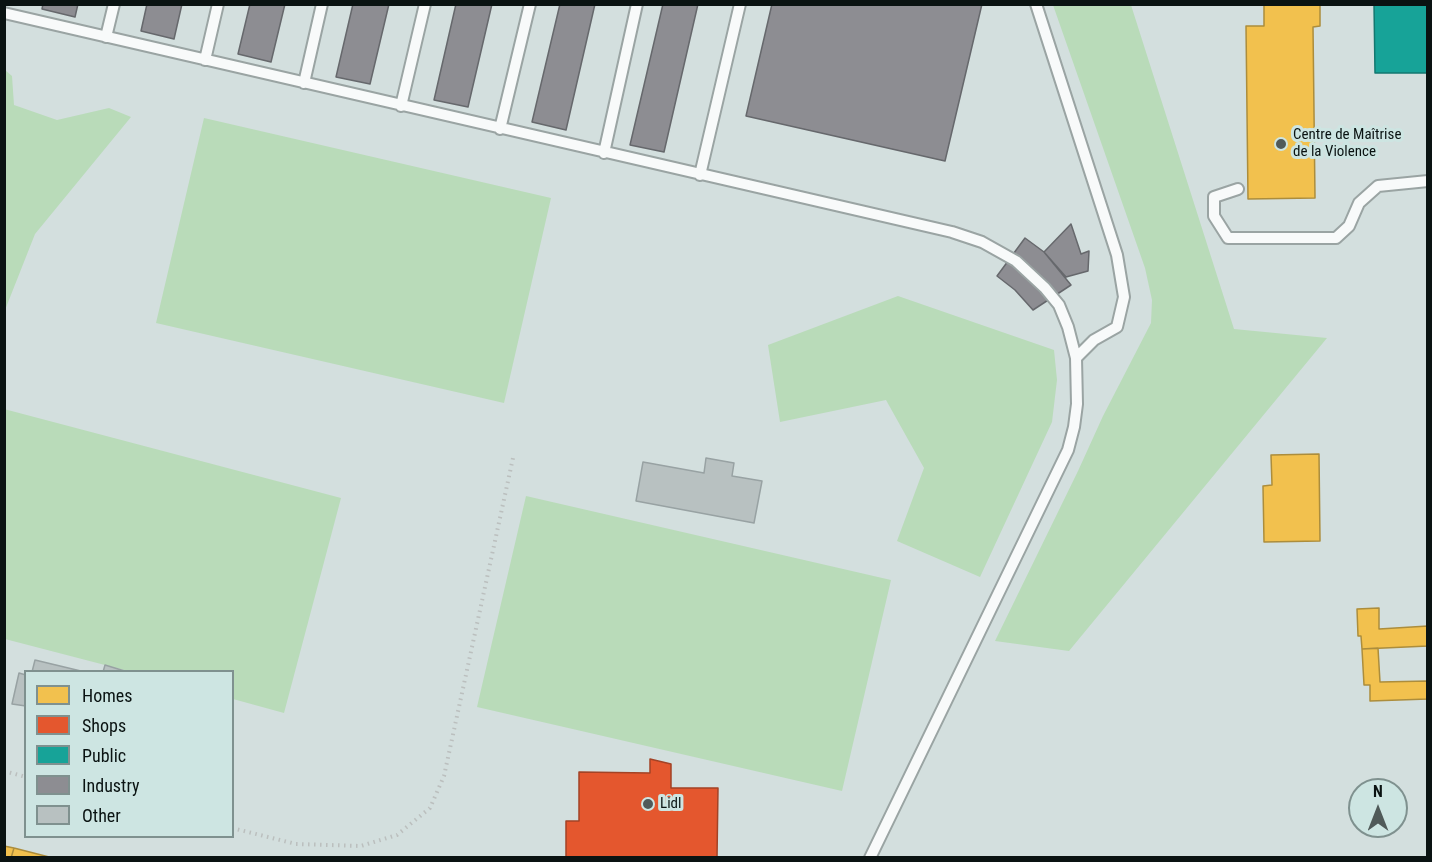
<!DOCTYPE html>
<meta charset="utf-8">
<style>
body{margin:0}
#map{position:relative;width:1432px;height:862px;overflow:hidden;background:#d3dfde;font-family:"Roboto Condensed",sans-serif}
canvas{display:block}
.frame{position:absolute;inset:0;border:6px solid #0a1312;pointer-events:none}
.legend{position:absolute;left:24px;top:670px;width:210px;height:168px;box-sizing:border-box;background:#cde5e2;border:2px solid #7f918f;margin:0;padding:8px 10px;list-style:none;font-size:18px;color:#0a1312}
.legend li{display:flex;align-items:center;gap:12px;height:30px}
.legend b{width:30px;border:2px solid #7f918f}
.north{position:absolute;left:1348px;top:778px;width:60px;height:60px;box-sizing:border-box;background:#cde5e2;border:2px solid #7f918f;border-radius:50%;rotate:0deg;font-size:16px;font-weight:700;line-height:24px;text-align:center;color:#0a1312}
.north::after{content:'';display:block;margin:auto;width:21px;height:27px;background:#505a59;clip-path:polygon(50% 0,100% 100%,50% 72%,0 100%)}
</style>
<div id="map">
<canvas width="1432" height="862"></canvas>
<div class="frame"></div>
<ul class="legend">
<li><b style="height:16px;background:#f2c14e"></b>Homes</li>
<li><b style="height:16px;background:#e4572e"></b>Shops</li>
<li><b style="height:16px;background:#17a398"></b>Public</li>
<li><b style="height:16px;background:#8d8d92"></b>Industry</li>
<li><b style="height:16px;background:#b8c1c1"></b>Other</li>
</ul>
<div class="north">N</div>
</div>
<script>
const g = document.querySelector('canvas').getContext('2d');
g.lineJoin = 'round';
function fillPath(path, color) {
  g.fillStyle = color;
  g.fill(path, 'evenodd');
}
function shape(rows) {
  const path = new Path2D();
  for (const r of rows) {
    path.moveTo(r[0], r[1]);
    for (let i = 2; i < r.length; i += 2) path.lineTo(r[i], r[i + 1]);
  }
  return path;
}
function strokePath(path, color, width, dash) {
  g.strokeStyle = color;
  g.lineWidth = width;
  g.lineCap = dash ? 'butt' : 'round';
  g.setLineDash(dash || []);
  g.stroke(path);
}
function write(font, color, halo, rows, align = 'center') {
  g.font = font + ' "Roboto Condensed",sans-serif';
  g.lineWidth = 6;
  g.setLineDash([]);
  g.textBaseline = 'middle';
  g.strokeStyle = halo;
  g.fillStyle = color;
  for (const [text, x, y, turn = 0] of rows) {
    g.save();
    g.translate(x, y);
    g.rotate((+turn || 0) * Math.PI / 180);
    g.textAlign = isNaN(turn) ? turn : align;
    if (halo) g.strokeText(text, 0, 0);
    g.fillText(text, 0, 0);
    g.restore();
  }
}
fillPath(shape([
 [1053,5,1131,5,1234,329,1327,338,1069,651,995,641,1078,471,1103,416,1151,323,1152,300,1145,268],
 [5,70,12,76,14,105,57,120,109,108,131,117,35,234,5,310],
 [204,118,551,198,504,403,156,323],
 [898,296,1054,350,1057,380,1052,422,980,577,897,541,924,468,886,400,780,422,768,345],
 [4,409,341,498,284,713,233,699,232,672,128,671,5,639],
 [526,496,891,580,842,791,477,707]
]), '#b9dbb9');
const homes = shape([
 [1264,4,1320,4,1320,26,1313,27,1315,198,1248,199,1246,26,1264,26,1264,4],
 [1319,454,1320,541,1264,542,1263,486,1272,485,1271,455,1319,454],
 [1379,608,1379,629,1428,626,1428,646,1362,649,1361,636,1358,636,1357,609,1379,608],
 [1378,648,1380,682,1428,681,1428,699,1370,701,1370,685,1364,685,1362,649,1378,648],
 [4,846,14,848,11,858,4,858,4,846],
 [14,848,53,858,11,858,14,848]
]);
fillPath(homes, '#f2c14e');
strokePath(homes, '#ac8d3c', 1.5);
const shops = shape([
 [650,759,671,764,671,788,718,788,717,858,566,858,566,821,579,821,579,772,650,773,650,759]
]);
fillPath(shops, '#e4572e');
strokePath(shops, '#a34326', 1.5);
const public = shape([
 [1374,4,1428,4,1428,73,1375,73,1374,4]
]);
fillPath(public, '#17a398');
strokePath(public, '#137870', 1.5);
const industry = shape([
 [43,4,78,4,75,17,42,9,43,4],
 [147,4,182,4,174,39,141,31,147,4],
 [250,4,285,4,271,62,238,54,250,4],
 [353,4,389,4,370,84,336,77,353,4],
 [456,4,492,4,468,107,434,100,456,4],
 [560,4,595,4,566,130,532,122,560,4],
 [663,4,698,4,664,152,630,145,663,4],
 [772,4,982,4,945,161,746,116,772,4],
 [1071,224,1081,254,1089,251,1088,271,1066,277,1044,252,1071,224],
 [1025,238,1044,252,1071,285,1033,310,1015,290,997,276,1025,238]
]);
fillPath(industry, '#8d8d92');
strokePath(industry, '#66686c', 1.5);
const building = shape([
 [706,458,734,463,732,476,762,481,754,523,636,501,643,462,704,473,706,458],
 [35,660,85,672,32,672,35,660],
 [105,665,128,672,103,672,105,665],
 [19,673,26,675,26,706,12,704,19,673]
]);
fillPath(building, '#b8c1c1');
strokePath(building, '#98a2a3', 1.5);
const lane = shape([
 [1036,4,1117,255,1124,297,1117,327,1094,340,1076,358],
 [4,13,952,232,982,242,1016,261,1045,288,1059,305,1068,327,1076,358,1077,404,1074,427,1068,450,870,858],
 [106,37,114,4],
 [205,60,218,4],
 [304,83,322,4],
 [401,106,425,4],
 [500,129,530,4],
 [604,153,637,4],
 [700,175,740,4],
 [1238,189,1214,197,1214,216,1228,238,1336,238,1349,226,1359,203,1378,186,1428,181]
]);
strokePath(lane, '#9aa4a3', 14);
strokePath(shape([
 [4,771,26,777],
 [232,828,296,844,361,846,397,835,430,808,444,776,513,458]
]), '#bbbfbe', 4, [1.5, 4.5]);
strokePath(lane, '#f8fafa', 10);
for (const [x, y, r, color] of [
 [1281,144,6,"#505a59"],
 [648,804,6,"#505a59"]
]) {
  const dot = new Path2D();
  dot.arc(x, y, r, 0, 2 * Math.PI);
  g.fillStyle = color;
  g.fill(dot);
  strokePath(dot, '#cde5e2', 2);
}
write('15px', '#0a1312', '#cde5e2', [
 ["Centre de Maîtrise",1293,135],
 ["de la Violence",1293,152],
 ["Lidl",660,804]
], 'left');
</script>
